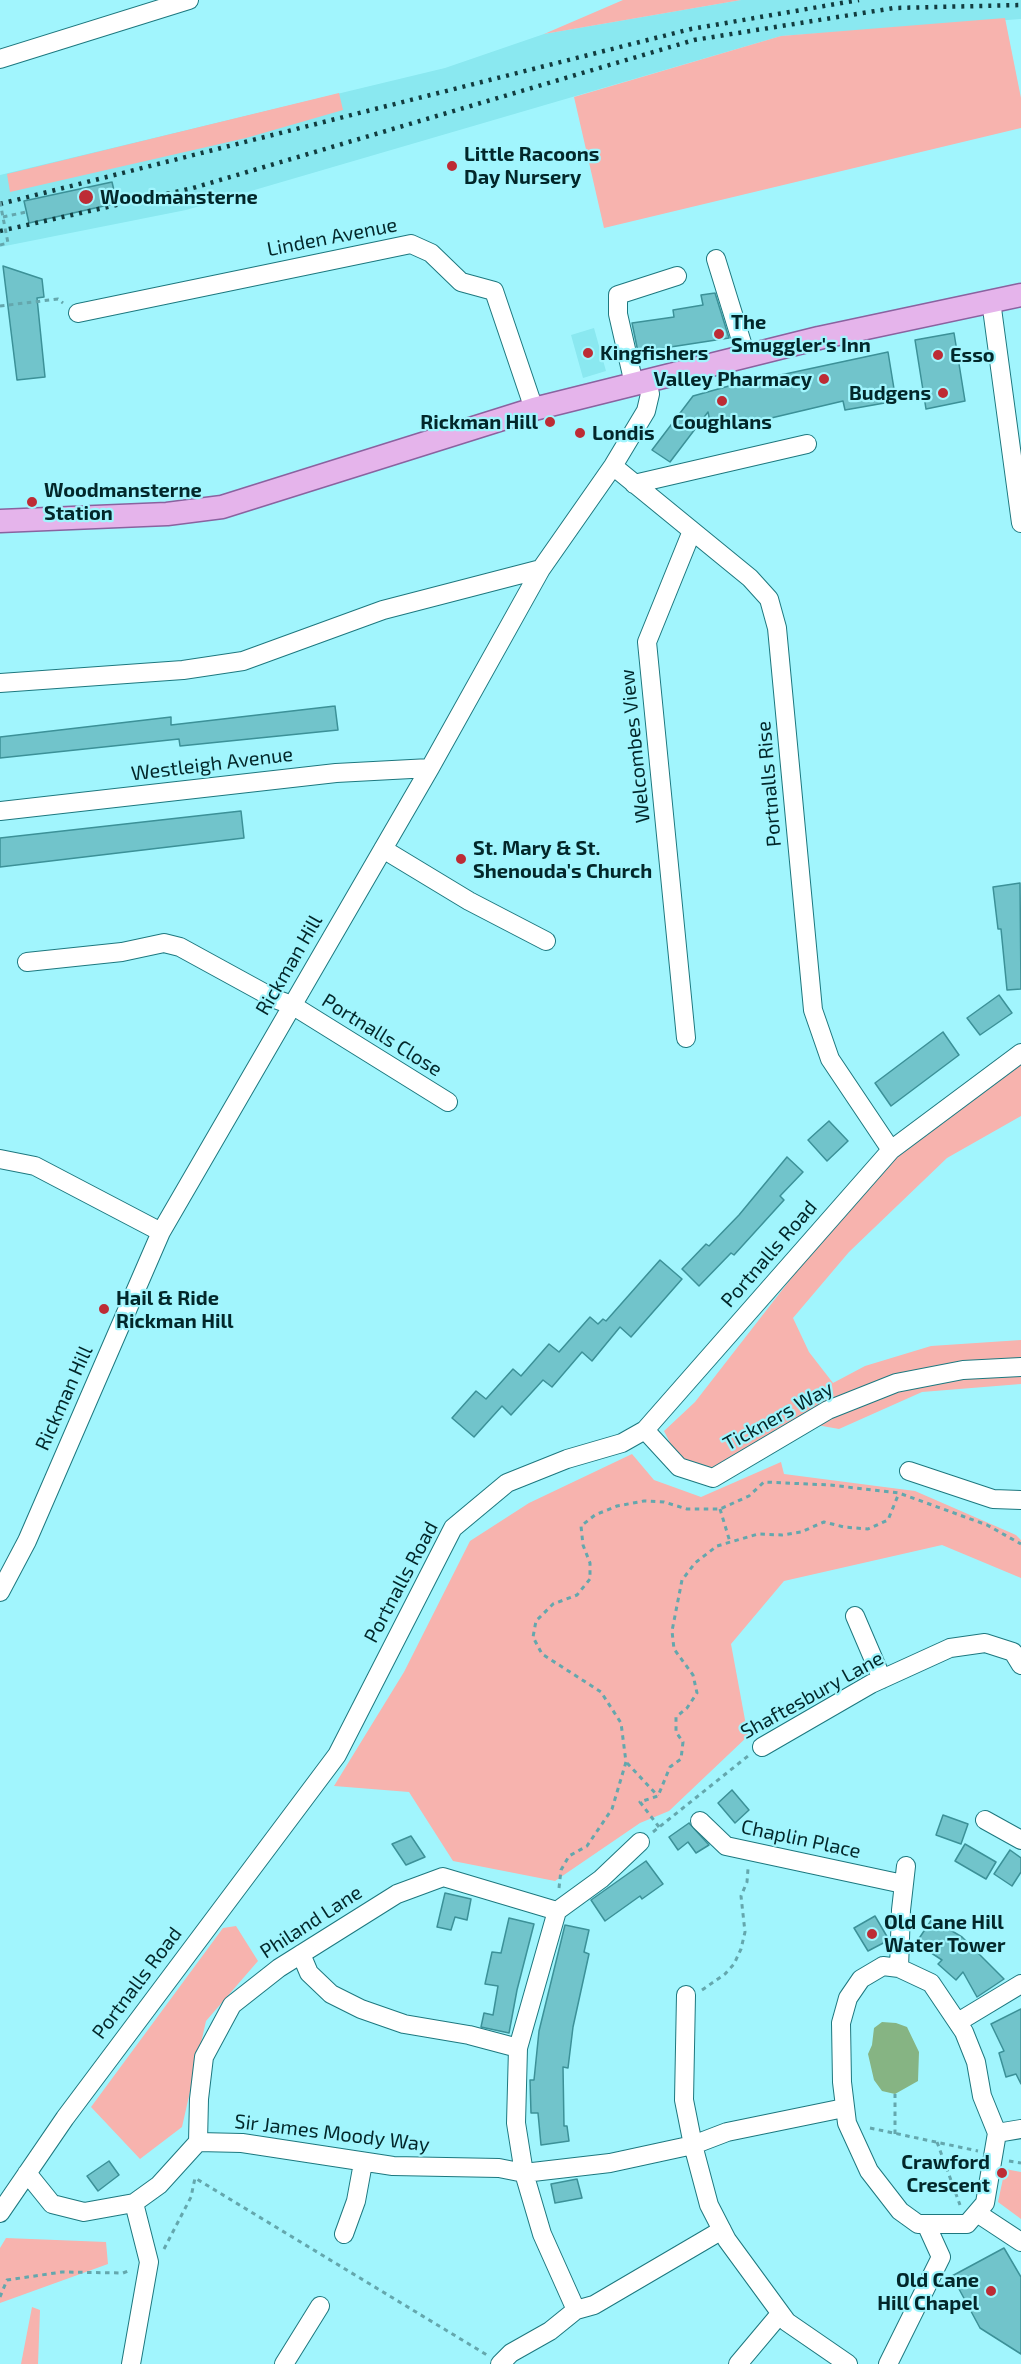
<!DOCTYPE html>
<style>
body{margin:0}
canvas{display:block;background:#a1f5fd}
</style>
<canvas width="1021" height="2364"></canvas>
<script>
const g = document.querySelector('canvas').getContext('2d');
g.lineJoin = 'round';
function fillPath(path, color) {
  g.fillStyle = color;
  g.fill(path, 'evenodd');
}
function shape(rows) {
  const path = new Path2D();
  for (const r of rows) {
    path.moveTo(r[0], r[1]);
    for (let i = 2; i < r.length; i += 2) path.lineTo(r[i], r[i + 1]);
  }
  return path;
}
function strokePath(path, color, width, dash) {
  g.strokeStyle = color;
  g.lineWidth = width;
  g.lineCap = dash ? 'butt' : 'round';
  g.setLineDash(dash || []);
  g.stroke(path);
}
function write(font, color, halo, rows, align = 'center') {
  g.font = font + ' "Exo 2",sans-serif';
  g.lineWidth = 4.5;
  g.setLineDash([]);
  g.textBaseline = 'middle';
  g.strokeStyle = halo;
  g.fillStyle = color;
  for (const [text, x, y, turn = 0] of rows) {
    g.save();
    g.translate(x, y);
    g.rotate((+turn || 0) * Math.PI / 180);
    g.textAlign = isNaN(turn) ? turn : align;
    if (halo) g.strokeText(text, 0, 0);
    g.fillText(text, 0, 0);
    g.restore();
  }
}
fillPath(shape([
 [741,0,1021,0,1021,19,781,36,186,210,0,247,0,175,445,68,544,34],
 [594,328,606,371,583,378,571,335]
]), '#8ae8f0');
fillPath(shape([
 [623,0,741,0,544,34],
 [1005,18,1021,98,1021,128,604,228,574,97,781,36],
 [339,93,343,110,246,138,10,192,7,174],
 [1021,1054,1021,1116,947,1158,849,1252,793,1318,809,1352,833,1383,865,1366,931,1346,1021,1340,1021,1384,922,1392,839,1429,800,1422,713,1470,680,1462,664,1431,695,1402,891,1150],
 [632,1454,654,1480,701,1497,781,1462,784,1474,915,1491,1016,1535,1021,1540,1021,1578,942,1545,784,1581,731,1644,748,1736,669,1811,640,1823,555,1881,453,1861,409,1792,334,1786,404,1672,470,1541,529,1503],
 [236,1926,258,1961,206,2021,182,2127,140,2159,91,2107,223,1928],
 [1005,2169,1021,2172,1021,2219,998,2202],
 [6,2238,106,2242,108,2264,0,2303,0,2248],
 [32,2307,40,2310,38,2364,21,2364]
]), '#f7b3ae');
fillPath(shape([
 [882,2022,896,2023,907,2027,919,2052,918,2081,895,2094,882,2091,874,2080,868,2054,872,2045,874,2028]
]), '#86b483');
const building = shape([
 [112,182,117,203,29,223,24,201,112,182],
 [3,266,42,279,44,297,37,298,45,377,17,380,3,266],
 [715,293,729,338,638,352,632,323,674,317,673,310,703,305,701,295,715,293],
 [954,333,965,401,926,409,915,340,954,333],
 [888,352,896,401,845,410,843,401,712,432,708,412,670,462,652,450,693,396,729,386,888,352],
 [335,706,338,730,180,746,179,739,0,758,0,737,171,717,171,725,335,706],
 [241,811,244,838,0,867,0,838,241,811],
 [1020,883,1021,989,1007,990,1001,929,998,929,993,887,1020,883],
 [999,995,1012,1013,980,1035,967,1018,999,995],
 [943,1032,959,1055,891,1106,875,1083,943,1032],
 [829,1121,848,1141,827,1161,808,1140,829,1121],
 [787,1157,803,1172,780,1196,784,1200,734,1255,731,1253,699,1286,682,1269,706,1244,709,1246,739,1215,787,1157],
 [660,1260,682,1279,631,1337,620,1327,592,1361,582,1352,552,1387,543,1380,511,1415,502,1406,474,1437,452,1418,476,1391,486,1399,513,1369,521,1376,549,1344,559,1352,590,1317,598,1324,603,1319,606,1321,660,1260],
 [732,1790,749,1810,735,1823,718,1803,732,1790],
 [943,1815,968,1824,961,1844,936,1835,943,1815],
 [689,1823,709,1845,696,1853,688,1842,678,1850,669,1837,689,1823],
 [411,1836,425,1857,406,1865,392,1844,411,1836],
 [965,1844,996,1862,986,1879,955,1861,965,1844],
 [1010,1850,1021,1858,1021,1872,1012,1886,994,1874,1010,1850],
 [646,1861,663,1884,642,1899,640,1896,605,1921,591,1900,646,1861],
 [445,1893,471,1899,467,1920,455,1917,451,1930,437,1927,445,1893],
 [875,1916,889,1940,868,1951,854,1928,875,1916],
 [509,1918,534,1924,517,1990,509,2033,481,2027,484,2013,493,2015,498,1986,485,1984,492,1952,501,1953,509,1918],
 [932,1919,962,1937,1004,1979,977,1997,963,1972,956,1980,938,1964,942,1960,916,1943,932,1919],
 [565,1925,589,1930,584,1952,589,1954,573,2027,568,2068,563,2067,564,2126,567,2126,569,2141,541,2145,538,2113,531,2113,530,2080,534,2080,539,2031,565,1925],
 [1021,2009,1021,2084,1016,2074,1006,2077,999,2053,1004,2051,991,2024,1021,2009],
 [109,2161,119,2175,98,2191,87,2176,109,2161],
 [577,2179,582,2198,555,2203,551,2184,577,2179],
 [1004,2248,1021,2277,1021,2354,980,2328,952,2276,1004,2248]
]);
fillPath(building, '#71c4cb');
strokePath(building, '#3c9198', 1.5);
const minor = shape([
 [0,59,189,0],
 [716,259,746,356],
 [991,301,1021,523],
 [78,313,411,244,431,253,461,282,494,291,534,409],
 [634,384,618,314,618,295,677,276],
 [613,466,750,578,769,599,777,628,813,1010,830,1059,891,1150],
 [634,484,807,444],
 [0,683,183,670,243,661,383,610,541,569],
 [0,811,336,773,430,768],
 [383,849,469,901,546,941],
 [27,962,122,952,164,943,180,947,275,999,292,1005,448,1102],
 [686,1038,647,642,692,531],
 [0,1159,35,1166,161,1232],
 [645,1430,679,1467,713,1478,828,1410,896,1383,963,1370,1021,1367],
 [909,1471,993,1499,1021,1500],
 [0,1592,27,1541,161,1232,430,768,541,569,613,466,646,411,650,394,646,381],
 [855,1616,882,1679],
 [762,1747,871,1684,950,1648,985,1643,1013,1652,1021,1665],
 [985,1820,1021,1840],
 [700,1821,726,1846,903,1884],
 [557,1911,518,2048,516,2123,524,2173,542,2234,576,2310],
 [301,1954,309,1973,331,1994,361,2009,404,2024,469,2035,518,2048],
 [883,1966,899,1968,931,1983,964,2032,976,2062,982,2096,997,2133,985,2203,967,2224,918,2224,900,2211,869,2171,847,2123,842,2082,841,2023,848,1998,861,1979,883,1966],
 [899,1968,901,1910,906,1866],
 [686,1995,684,2100,693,2145,709,2205,727,2240,787,2322,848,2364],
 [958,2022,1021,1984],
 [997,2133,1021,2129],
 [198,2142,199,2099,204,2057,232,2005,279,1968,397,1894,443,1877,557,1911,601,1879,640,1842],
 [27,2173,52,2204,84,2212,134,2203,159,2185,198,2142,242,2143,393,2166,499,2168,524,2173,610,2163,693,2145,727,2132,844,2108],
 [0,2213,65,2118,337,1755,453,1528,507,1483,567,1459,622,1443,645,1430,891,1150,1021,1053],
 [977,2213,1021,2242],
 [344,2234,356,2201,363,2163],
 [131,2364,149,2262,134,2203],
 [284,2364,320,2306],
 [500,2364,511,2353,550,2331,576,2310,594,2305,722,2230],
 [738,2364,780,2314],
 [888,2364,941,2257,926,2224]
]);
const major = shape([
 [0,521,167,514,222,507,534,409,819,338,1021,295]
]);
strokePath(minor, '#1d787f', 20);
strokePath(major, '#8a629f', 25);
strokePath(shape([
 [3,217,26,212],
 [0,245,8,243],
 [0,306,58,299,63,303],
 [720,1509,730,1542],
 [627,1763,658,1796],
 [659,1827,640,1802,658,1796,670,1767,681,1759,683,1742,676,1732,676,1717,687,1708,697,1693,693,1675,674,1649,672,1631,682,1580,695,1563,717,1546,758,1534,782,1535,801,1532,824,1522,844,1527,868,1529,888,1520,899,1493],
 [653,1832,748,1756],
 [559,1888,561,1870,569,1856,587,1846,612,1809,626,1762,621,1723,601,1692,542,1654,533,1637,536,1621,553,1604,577,1595,590,1579,590,1563,583,1545,581,1526,595,1515,617,1506,644,1501,664,1502,687,1509,720,1509,749,1496,764,1482,830,1485,899,1493,987,1525,1021,1544],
 [702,1990,725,1974,734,1964,741,1949,745,1932,741,1896,747,1882,748,1869],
 [870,2128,978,2151],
 [895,2134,895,2094],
 [937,2142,960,2205],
 [1009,2161,1021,2163],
 [164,2249,191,2197,195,2178,487,2355],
 [0,2297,7,2280,62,2272,123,2273,128,2271]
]), '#64a7ad', 3, [4.5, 4.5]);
strokePath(minor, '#fff', 18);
strokePath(major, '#e5b4eb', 22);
strokePath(shape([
 [0,204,691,29,859,0],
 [0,231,193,188,694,40,894,8,1021,5]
]), '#123c3f', 4.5, [3, 6]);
strokePath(shape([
 [0,202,8,243]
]), '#64a7ad', 3, [4.5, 4.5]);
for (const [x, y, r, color] of [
 [452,166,6,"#bd2c35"],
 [86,197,8,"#bd2c35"],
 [719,334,6,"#bd2c35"],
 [588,353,6,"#bd2c35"],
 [938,355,6,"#bd2c35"],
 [824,379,6,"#bd2c35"],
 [943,393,6,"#bd2c35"],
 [722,401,6,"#bd2c35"],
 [550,422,6,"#bd2c35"],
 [580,433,6,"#bd2c35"],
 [32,502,6,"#bd2c35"],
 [461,859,6,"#bd2c35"],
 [104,1309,6,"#bd2c35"],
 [872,1934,6,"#bd2c35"],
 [1002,2173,6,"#bd2c35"],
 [991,2291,6,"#bd2c35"]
]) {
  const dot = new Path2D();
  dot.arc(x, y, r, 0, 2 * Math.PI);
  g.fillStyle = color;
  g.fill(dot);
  strokePath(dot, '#a1f5fd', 2);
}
write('bold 20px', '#02272a', '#a1f5fd', [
 ["Little Racoons",464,154],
 ["Day Nursery",464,177],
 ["Woodmansterne",100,197],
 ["The",731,322],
 ["Smuggler's Inn",731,345],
 ["Kingfishers",600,353],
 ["Esso",950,355],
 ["Valley Pharmacy",812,379,"right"],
 ["Budgens",931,393,"right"],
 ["Rickman Hill",538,422,"right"],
 ["Coughlans",722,422,"center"],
 ["Londis",592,433],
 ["Woodmansterne",44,490],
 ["Station",44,513],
 ["St. Mary & St.",473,848],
 ["Shenouda's Church",473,871],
 ["Hail & Ride",116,1298],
 ["Rickman Hill",116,1321],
 ["Old Cane Hill",884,1922],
 ["Water Tower",884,1945],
 ["Crawford",990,2162,"right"],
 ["Crescent",990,2185,"right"],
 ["Old Cane",979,2280,"right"],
 ["Hill Chapel",979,2303,"right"]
], 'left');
write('20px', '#02272a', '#a1f5fd', [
 ["Linden Avenue",332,237,-11],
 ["Welcombes View",635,746,-96],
 ["Westleigh Avenue",212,764,-7],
 ["Portnalls Rise",769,784,-95],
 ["Rickman Hill",289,965,-60],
 ["Portnalls Close",382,1035,32],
 ["Portnalls Road",769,1254,-49],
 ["Rickman Hill",64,1398,-66],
 ["Tickners Way",778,1416,-29],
 ["Portnalls Road",401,1582,-62],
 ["Shaftesbury Lane",812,1695,-29],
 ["Chaplin Place",801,1839,12],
 ["Philand Lane",311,1922,-33],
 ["Portnalls Road",137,1983,-53],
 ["Sir James Moody Way",332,2133,7]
]);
</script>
